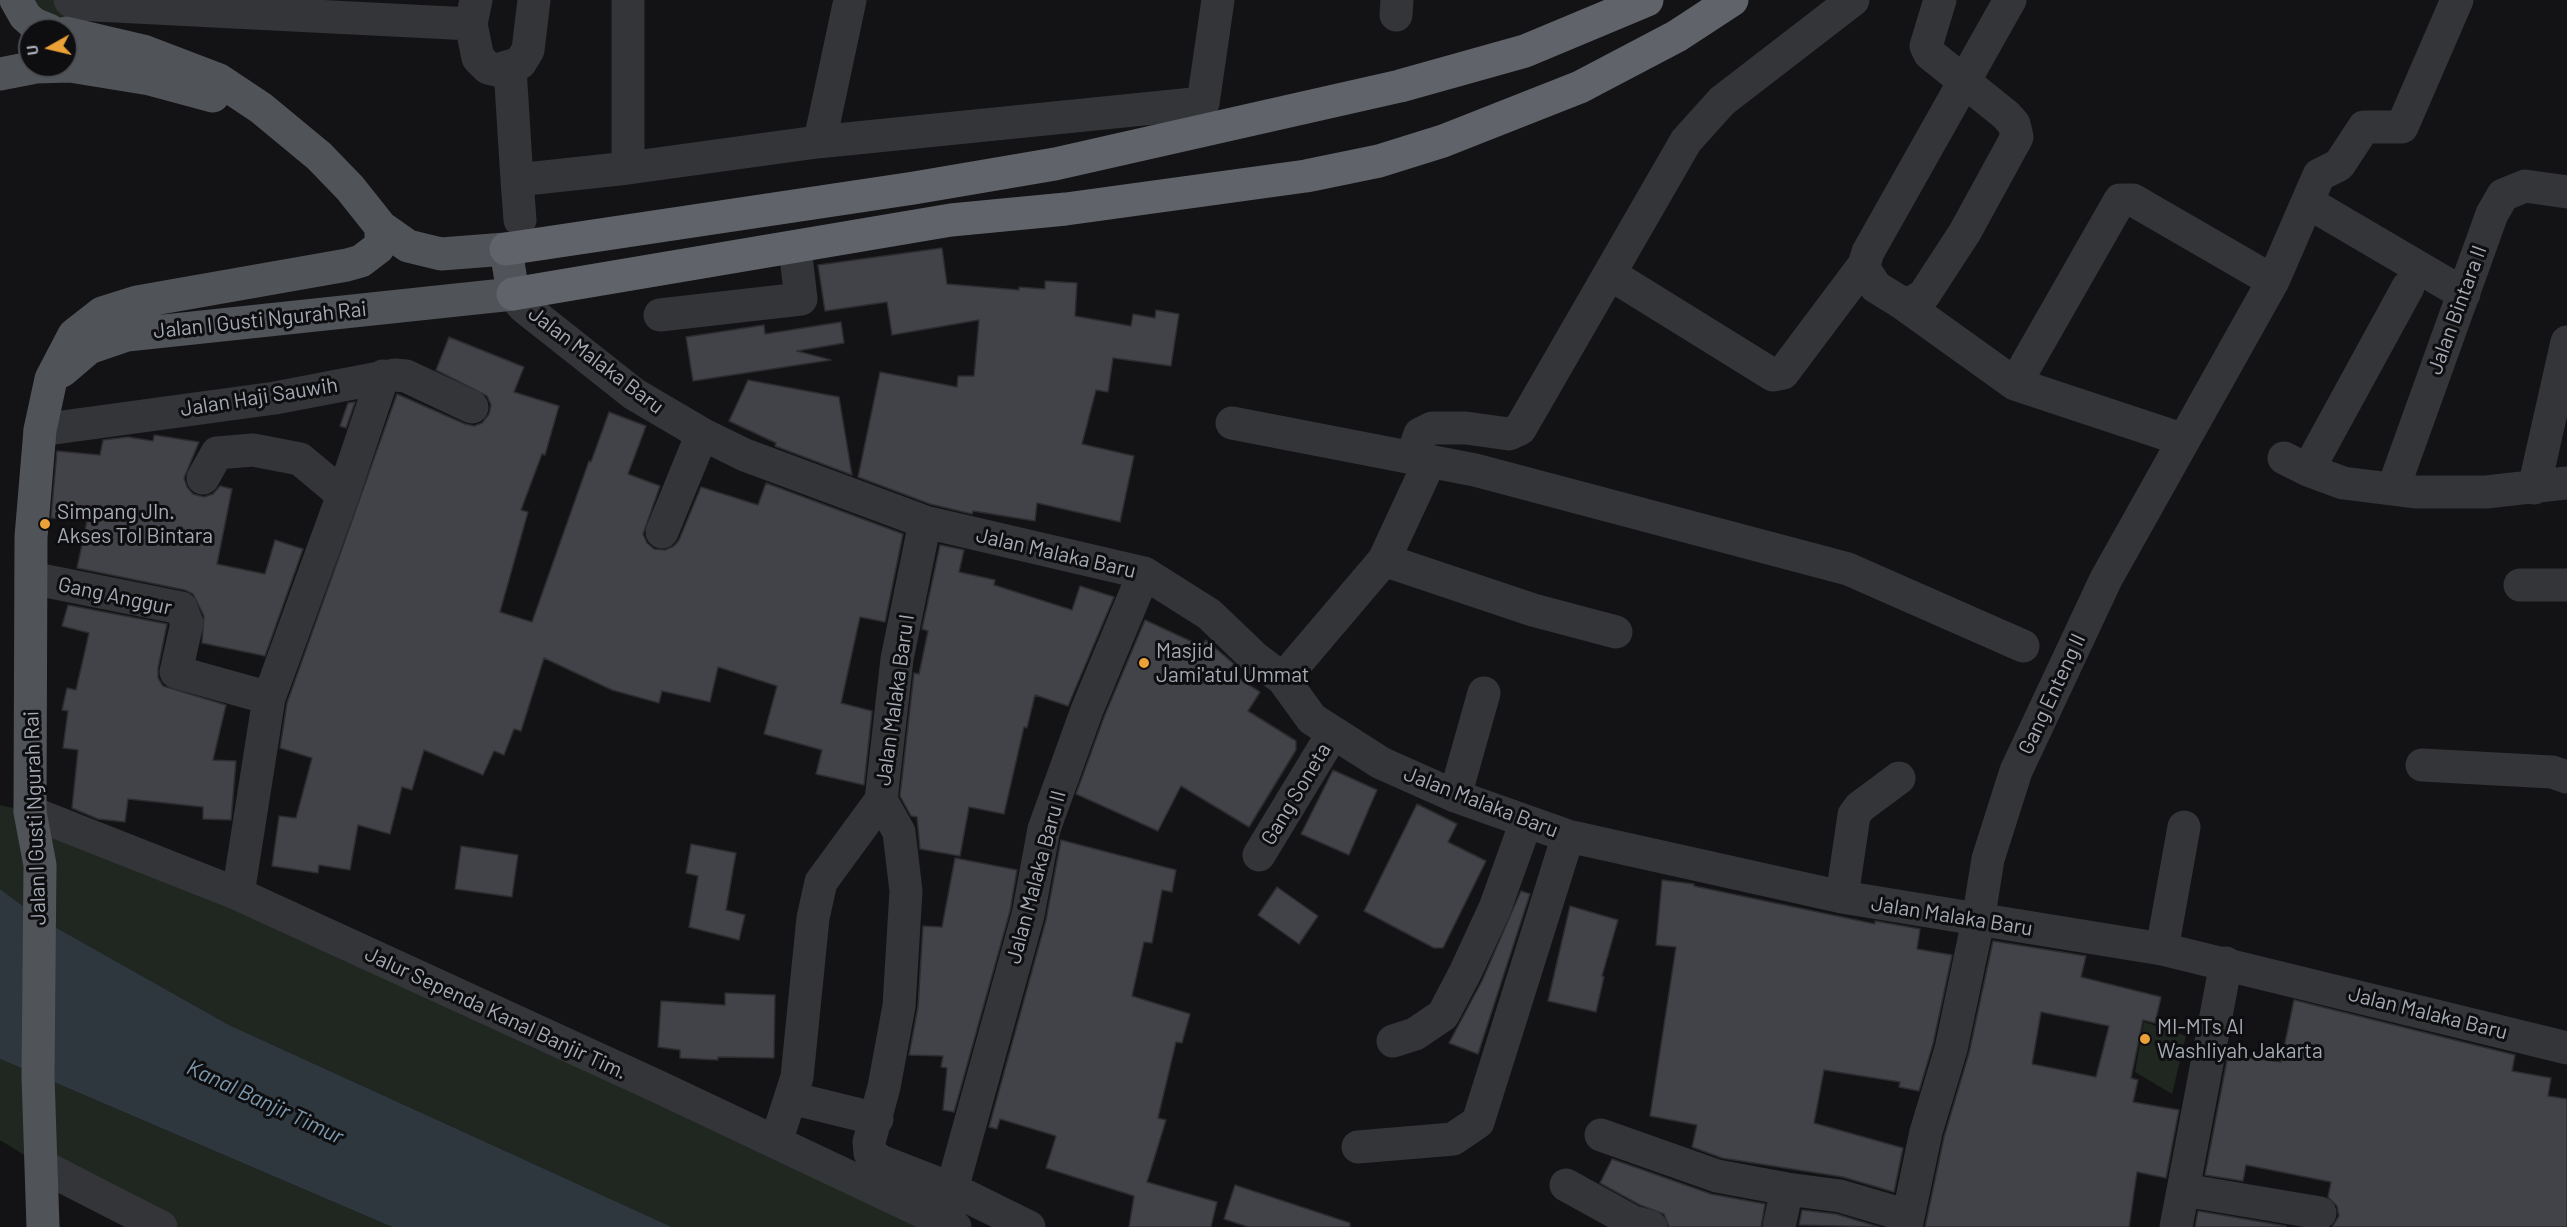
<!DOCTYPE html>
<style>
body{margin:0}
#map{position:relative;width:2567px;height:1227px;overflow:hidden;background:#131315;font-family:Barlow,sans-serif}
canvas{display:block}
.north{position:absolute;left:18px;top:18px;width:60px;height:60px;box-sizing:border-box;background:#0e0e10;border:2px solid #4a4d52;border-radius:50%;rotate:262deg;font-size:16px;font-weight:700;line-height:24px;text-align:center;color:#a5abb5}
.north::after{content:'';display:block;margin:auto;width:21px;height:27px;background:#eba135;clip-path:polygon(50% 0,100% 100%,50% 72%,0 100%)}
</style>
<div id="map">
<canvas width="2567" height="1227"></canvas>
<div class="north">U</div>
</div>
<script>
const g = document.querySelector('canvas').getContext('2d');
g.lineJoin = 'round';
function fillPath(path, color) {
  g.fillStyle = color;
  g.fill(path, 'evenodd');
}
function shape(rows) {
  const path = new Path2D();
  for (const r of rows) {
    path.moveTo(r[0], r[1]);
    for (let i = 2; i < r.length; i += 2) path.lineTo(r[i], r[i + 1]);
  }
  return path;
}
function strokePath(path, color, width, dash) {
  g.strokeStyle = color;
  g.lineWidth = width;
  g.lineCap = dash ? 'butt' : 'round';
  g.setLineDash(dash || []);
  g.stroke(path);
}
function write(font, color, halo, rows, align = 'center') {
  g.font = font + ' Barlow,sans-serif';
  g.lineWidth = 6;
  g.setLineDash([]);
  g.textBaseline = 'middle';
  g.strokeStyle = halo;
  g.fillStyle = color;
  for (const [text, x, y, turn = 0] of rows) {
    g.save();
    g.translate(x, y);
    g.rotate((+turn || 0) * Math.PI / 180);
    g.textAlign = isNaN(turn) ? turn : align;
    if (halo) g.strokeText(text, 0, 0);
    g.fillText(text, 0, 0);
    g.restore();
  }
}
fillPath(shape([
 [16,0,64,0,73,34],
 [0,805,30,812,955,1227,672,1227,229,1025,39,918,0,889],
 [2144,1022,2186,1036,2172,1094,2135,1072],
 [0,1059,392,1227,161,1227,42,1166,0,1140]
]), '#1f2720');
fillPath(shape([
 [0,889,39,918,229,1025,672,1227,392,1227,0,1059]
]), '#2d373d');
const building = shape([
 [942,248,947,284,1019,290,1019,287,1045,289,1045,281,1077,283,1075,316,1131,326,1133,314,1155,318,1156,310,1179,314,1171,366,1113,358,1108,392,1096,390,1082,444,1134,456,1120,522,1037,503,1035,521,973,511,972,514,930,504,858,477,880,372,957,387,958,376,974,376,979,320,892,335,887,302,825,311,818,265,942,248],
 [841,322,844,343,797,351,831,360,693,381,686,337,764,325,765,334,841,322],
 [449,337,524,367,514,392,559,406,545,455,542,454,521,510,528,512,500,612,532,622,589,461,591,462,609,412,646,426,628,474,660,486,643,534,647,543,654,549,665,550,674,546,679,540,701,487,758,505,766,483,903,534,885,622,860,617,841,703,872,711,864,785,816,774,822,750,764,734,777,686,718,667,710,702,662,691,659,703,612,690,544,658,521,731,514,729,504,755,494,751,483,775,424,750,412,790,402,787,390,834,358,825,350,870,319,865,318,873,272,866,279,816,296,818,312,758,280,748,287,703,397,394,465,424,474,426,482,423,489,414,491,405,487,396,436,370,449,337],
 [748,380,839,397,852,475,775,446,776,443,729,421,748,380],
 [355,402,346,428,340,426,348,403,355,402],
 [154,435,199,442,184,478,187,487,193,494,204,497,213,494,220,486,232,489,217,564,265,574,275,540,303,549,265,656,202,643,204,616,193,594,185,590,77,568,87,521,51,518,57,451,100,455,103,440,128,437,153,441,154,435],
 [940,545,964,550,959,572,995,580,994,585,1072,610,1080,586,1114,597,1068,706,1035,695,1027,728,1024,727,1004,814,969,807,960,856,920,849,917,817,911,816,900,796,914,673,919,674,928,631,922,629,940,545],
 [68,605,167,624,158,668,158,678,163,686,226,705,213,760,236,761,231,820,203,819,203,807,128,799,125,822,98,819,72,808,78,750,63,748,68,711,62,710,67,688,76,690,89,633,62,626,68,605],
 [1145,620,1201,646,1206,640,1234,664,1227,671,1260,692,1248,711,1296,741,1296,750,1249,827,1181,786,1158,831,1076,794,1104,717,1145,620],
 [1333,770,1377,790,1349,855,1301,834,1333,770],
 [1417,804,1457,824,1448,842,1486,861,1443,948,1434,948,1364,911,1417,804],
 [1061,840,1176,870,1172,892,1162,890,1152,943,1144,942,1132,996,1190,1014,1182,1043,1176,1042,1158,1118,1166,1120,1147,1182,1217,1202,1211,1227,1129,1227,1134,1196,1046,1168,1056,1136,1000,1119,997,1129,989,1127,1046,920,1061,840],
 [691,844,736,853,726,910,745,915,739,940,689,927,698,876,686,873,691,844],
 [461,846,518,855,512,897,455,889,461,846],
 [955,858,1017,870,1010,911,954,1112,943,1110,947,1068,941,1067,943,1056,909,1055,918,1007,923,926,942,927,955,858],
 [1662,880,1694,884,1694,886,1875,924,1875,921,1920,929,1917,949,1952,955,1933,1044,1919,1091,1899,1087,1900,1082,1824,1070,1814,1123,1903,1148,1894,1192,1843,1177,1722,1158,1692,1147,1697,1125,1650,1116,1676,947,1656,945,1662,880],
 [1277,887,1318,916,1299,944,1258,915,1277,887],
 [1521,891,1530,894,1478,1054,1449,1043,1482,981,1521,891],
 [1570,906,1618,920,1602,976,1604,977,1596,1012,1548,1001,1570,906],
 [1993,941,2086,956,2081,977,2161,997,2155,1023,2143,1020,2131,1078,2138,1080,2133,1102,2179,1110,2166,1178,2137,1172,2129,1227,1925,1227,1944,1137,1969,1053,1993,941],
 [2041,1012,2109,1026,2096,1077,2032,1064,2041,1012],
 [725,993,775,995,774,1058,718,1057,718,1060,680,1058,680,1050,658,1047,661,1001,725,1005,725,993],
 [2294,1000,2515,1055,2512,1071,2551,1078,2548,1096,2567,1099,2567,1227,2332,1227,2339,1216,2337,1206,2328,1197,2331,1182,2246,1165,2243,1181,2205,1175,2228,1055,2281,1062,2294,1000],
 [1612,1159,1711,1194,1765,1204,1761,1227,1669,1227,1664,1214,1640,1205,1600,1183,1612,1159],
 [1235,1185,1350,1223,1350,1227,1248,1227,1224,1219,1235,1185],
 [1802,1210,1836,1214,1879,1227,1799,1225,1802,1210],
 [2198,1211,2286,1226,2286,1227,2195,1227,2198,1211]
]);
fillPath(building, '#424348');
strokePath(building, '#2d2d31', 1.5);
strokePath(shape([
 [70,0,76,4,471,24],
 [476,0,471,24,478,58,488,68,496,70,520,63,528,50,534,0],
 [1396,15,1397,0],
 [510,68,517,180],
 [817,142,822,131,850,0],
 [628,168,628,0],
 [2309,203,2464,294],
 [520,220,517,180,628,168,817,142,1203,103,1218,0],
 [1864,265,1866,272,1876,287,1902,303,1913,302,1924,295,1965,232,2017,137,2014,124,2006,115,1930,54,1926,46,1940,0],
 [1610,274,1773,375,1783,373,1864,265,1868,252,2010,0],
 [513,294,524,307,634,394,702,434,745,455,925,522,1144,573,1209,614,1255,658,1283,679,1312,719,1381,763,1455,796,1568,836,1842,897,2162,949,2567,1048],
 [1902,303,2015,384,2184,440],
 [660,315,801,299,795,248],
 [2015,384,2120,200,2133,200,2273,281],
 [1232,423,1475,470,1848,569,2023,646],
 [40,430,275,398,395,375,406,376,472,407],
 [1412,457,1420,434,1432,428,1466,428,1509,434,1520,429,1686,141,1722,101,1853,0],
 [2284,458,2308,470,2343,483,2415,492,2486,492,2567,483],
 [2308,470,2408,287],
 [203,478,217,453,253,450,300,459,343,495],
 [2534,488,2567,342],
 [2393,489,2492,214,2503,195,2525,186,2567,192],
 [662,532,702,434],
 [1384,560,1533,610,1616,632],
 [31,578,181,608,187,623,176,672,269,698],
 [2520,585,2567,585],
 [1283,679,1384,560,1430,461],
 [2422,765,2552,772,2567,777],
 [1455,796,1484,693],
 [881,800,899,832,906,891,899,1006,884,1087,869,1142,870,1153,880,1161,952,1189,1029,1227],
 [30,812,238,894,661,1088,955,1227],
 [1259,855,1333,733],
 [238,894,269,698,343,495,383,376],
 [1842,897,1854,815,1860,807,1899,778],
 [2162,949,2184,827],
 [1393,1041,1415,1034,1443,1015,1465,973,1495,908,1526,822],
 [791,1098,877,1119],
 [1601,1135,1717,1176,1787,1189,1779,1227],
 [776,1142,797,1077,813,918,821,882,881,800,897,659,925,522],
 [1358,1147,1453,1139,1478,1122,1568,836],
 [42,1166,161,1227],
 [1566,1185,1633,1222,1651,1227],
 [952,1189,1028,915,1044,829,1087,710,1144,573],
 [1787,1189,1840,1196,1908,1216],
 [2184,1190,2320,1213],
 [1906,1227,1926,1132,1951,1049,1978,921,1988,859,2016,771,2106,579,2273,281,2319,175,2339,165,2364,127,2402,127,2457,0],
 [2176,1227,2226,963]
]), '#343539', 33);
strokePath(shape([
 [16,0,25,16,34,24,49,30],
 [0,74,36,67,70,66,150,79,213,96],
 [62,371,89,348,127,335,513,294,506,249,441,254,408,246,381,227,350,188,319,156,261,108,219,80,143,51,66,33],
 [43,1227,38,1076,40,865,30,812,31,537,40,430,51,379,74,335,102,313,137,302,347,265,361,261,378,248,381,242,381,227]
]), '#505358', 33);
strokePath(shape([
 [506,249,914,188,1055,164,1400,86,1525,51,1647,0],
 [513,294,951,220,1066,209,1306,176,1379,161,1443,141,1580,87,1677,36,1732,0]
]), '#60646a', 33);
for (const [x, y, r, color] of [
 [45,524,6,"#eba135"],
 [1144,663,6,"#eba135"],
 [2145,1039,6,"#eba135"]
]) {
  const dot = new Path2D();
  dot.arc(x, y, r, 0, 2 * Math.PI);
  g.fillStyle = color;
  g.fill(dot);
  strokePath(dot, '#0e0e10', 2);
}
write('21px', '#a5abb5', '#0e0e10', [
 ["Jalan Bintara II",2457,310,-70],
 ["Jalan I Gusti Ngurah Rai",260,320,-6],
 ["Jalan Malaka Baru",596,360,37],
 ["Jalan Haji Sauwih",259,397,-9],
 ["Jalan Malaka Baru",1056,553,13],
 ["Gang Anggur",115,596,12],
 ["Gang Enteng II",2052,694,-65],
 ["Jalan Malaka Baru I",895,700,-82],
 ["Gang Soneta",1296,794,-59],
 ["Jalan Malaka Baru",1481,802,21],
 ["Jalan I Gusti Ngurah Rai",35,818,-92],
 ["Jalan Malaka Baru II",1036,877,-75],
 ["Jalan Malaka Baru",1952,916,9],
 ["Jalur Sependa Kanal Banjir Tim.",496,1013,25],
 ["Jalan Malaka Baru",2428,1013,14]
]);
write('21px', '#a5abb5', '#0e0e10', [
 ["Simpang Jln.",57,512],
 ["Akses Tol Bintara",57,536],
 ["Masjid",1156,651],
 ["Jami'atul Ummat",1156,675],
 ["MI-MTs Al",2157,1027],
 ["Washliyah Jakarta",2157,1051]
], 'left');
write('italic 22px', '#7d9baf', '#0e0e10', [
 ["Kanal Banjir Timur",265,1102,25]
]);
</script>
